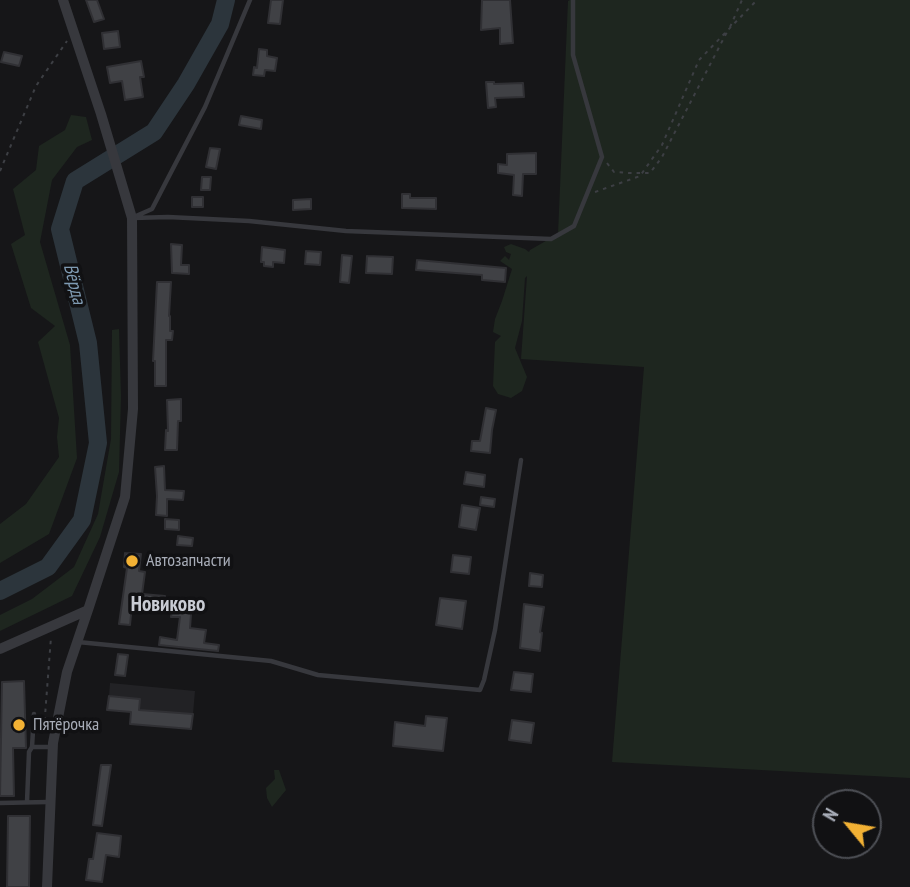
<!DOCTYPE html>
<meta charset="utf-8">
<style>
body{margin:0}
#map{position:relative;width:910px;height:887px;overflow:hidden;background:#161618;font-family:"PT Sans Narrow",sans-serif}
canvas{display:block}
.north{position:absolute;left:812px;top:789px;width:70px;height:70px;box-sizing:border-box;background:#111113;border:2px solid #4d4f55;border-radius:50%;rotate:300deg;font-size:19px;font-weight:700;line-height:28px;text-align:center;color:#a8adb8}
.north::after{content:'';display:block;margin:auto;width:24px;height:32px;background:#f2b134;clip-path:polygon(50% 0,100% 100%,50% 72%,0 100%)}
</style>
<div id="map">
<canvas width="910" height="887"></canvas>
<div class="north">N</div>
</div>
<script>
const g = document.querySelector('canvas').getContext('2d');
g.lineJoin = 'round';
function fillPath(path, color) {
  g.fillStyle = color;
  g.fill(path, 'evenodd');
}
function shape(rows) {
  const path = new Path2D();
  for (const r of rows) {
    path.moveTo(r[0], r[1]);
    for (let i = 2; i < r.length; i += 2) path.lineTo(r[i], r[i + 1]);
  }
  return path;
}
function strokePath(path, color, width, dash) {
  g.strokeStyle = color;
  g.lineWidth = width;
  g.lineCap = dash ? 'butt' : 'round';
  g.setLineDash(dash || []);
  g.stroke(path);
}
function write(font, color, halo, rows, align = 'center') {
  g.font = font + ' "PT Sans Narrow",sans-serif';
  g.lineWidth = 7;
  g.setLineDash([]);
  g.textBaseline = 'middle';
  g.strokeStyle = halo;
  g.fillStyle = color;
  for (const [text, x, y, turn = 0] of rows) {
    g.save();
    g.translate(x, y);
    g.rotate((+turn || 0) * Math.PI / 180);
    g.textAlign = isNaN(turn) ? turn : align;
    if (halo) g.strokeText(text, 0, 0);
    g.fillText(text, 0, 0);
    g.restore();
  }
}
fillPath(shape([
 [110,683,195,691,193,714,139,710,140,699,109,696]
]), '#222225');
fillPath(shape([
 [570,0,910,0,910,778,612,762,644,367,521,359,527,276,525,278,522,321,515,348,527,377,522,391,511,398,498,394,493,386,495,342,501,336,493,332,495,319,502,301,512,269,500,261,505,256,509,260,511,254,506,252,504,247,511,244,525,249,529,252,530,250,558,234,568,1],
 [71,115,86,117,92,140,77,147,52,180,40,242,70,345,77,458,49,534,0,563,0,524,26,504,59,457,57,437,59,418,38,342,55,326,31,308,11,244,25,235,13,189,36,170,39,146,65,130],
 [119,329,121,396,119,472,100,537,72,596,0,631,0,615,32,599,74,567,98,514,111,439,112,330],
 [274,770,279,770,286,790,272,807,267,798,266,788,275,779]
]), '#1e261f');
strokePath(shape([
 [0,591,48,567,82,520,98,443,88,343,60,229,75,181,154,132,186,84,220,24,226,0]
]), '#2c353c', 18);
const building = shape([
 [86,0,97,0,104,19,94,22,86,0],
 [271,0,283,0,280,24,268,23,271,0],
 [482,0,510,0,513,43,500,44,500,28,481,30,482,0],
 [118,31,120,47,104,49,102,33,118,31],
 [259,49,267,50,267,56,277,58,275,71,265,70,264,76,253,75,254,67,257,68,259,49],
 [4,52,22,56,19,66,1,62,4,52],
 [141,61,144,77,140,77,143,97,125,100,122,81,110,83,107,67,141,61],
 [486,82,494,82,494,84,523,83,524,97,495,98,496,107,488,108,486,82],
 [241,116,262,120,261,129,239,125,241,116],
 [210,148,220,149,216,169,206,167,210,148],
 [536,153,536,174,523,174,522,196,513,195,514,175,498,173,498,164,507,165,507,154,536,153],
 [202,177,211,177,210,190,201,190,202,177],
 [402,194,410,194,410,198,436,198,436,209,402,208,402,194],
 [192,197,203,197,203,207,192,207,192,197],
 [311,199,311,209,293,210,293,200,311,199],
 [171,244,182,245,181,265,189,265,189,274,172,273,171,244],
 [262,247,285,250,284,263,273,262,273,267,264,266,264,262,261,262,262,247],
 [306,251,321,252,320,265,305,264,306,251],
 [342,255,352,256,349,283,340,282,342,255],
 [367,256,393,257,392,274,366,273,367,256],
 [417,260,506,268,505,282,482,280,482,275,416,270,417,260],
 [157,282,171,282,169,316,170,316,170,331,173,331,172,340,166,340,166,386,155,386,155,361,153,361,157,282],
 [181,399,181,421,178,421,177,450,165,450,166,430,168,431,167,400,181,399],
 [486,408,496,410,492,430,490,453,471,451,472,441,480,441,486,408],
 [164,466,165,490,184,491,183,500,167,499,167,516,156,515,157,496,155,467,164,466],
 [466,472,485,475,484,487,464,484,466,472],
 [481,497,495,499,494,507,480,505,481,497],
 [462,505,480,508,476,530,459,527,462,505],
 [165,519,179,520,179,530,165,529,165,519],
 [178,536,193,538,192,546,177,545,178,536],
 [125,553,141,554,139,571,145,572,142,594,165,596,164,599,192,601,190,628,206,630,204,643,219,645,218,651,159,645,160,637,177,640,180,617,171,617,172,609,132,605,130,625,119,624,127,568,124,567,125,553],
 [453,555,471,557,469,574,451,572,453,555],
 [530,573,543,575,542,587,529,586,530,573],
 [440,598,466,601,462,629,436,625,440,598],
 [524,604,544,607,540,632,542,633,540,651,520,648,524,604],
 [118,654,128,655,125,676,115,675,118,654],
 [514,672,533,674,531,692,511,690,514,672],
 [24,681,26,748,13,748,14,796,0,796,2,682,24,681],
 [109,696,140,699,139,710,193,714,191,729,130,724,131,712,107,710,109,696],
 [426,716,447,718,443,751,393,746,395,722,425,726,426,716],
 [512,720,534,723,531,743,509,740,512,720],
 [101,765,111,765,102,826,93,825,101,765],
 [8,816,30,816,29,887,7,887,8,816],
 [97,833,121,836,119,857,106,855,102,882,86,880,89,859,93,859,97,833]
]);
fillPath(building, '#404145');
strokePath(building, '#303034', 2);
strokePath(shape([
 [730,27,742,0],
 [607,163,614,172,629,173,650,173,662,157,727,32],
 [0,171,36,86,67,41],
 [595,192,640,176,662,145,699,60,757,0],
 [44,729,51,637]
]), '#3d3f44', 2, [3.5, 5]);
strokePath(shape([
 [136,216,152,209,167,180,205,107,250,0],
 [133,218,168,217,249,221,346,231,551,239,574,226,602,157,573,55,573,0],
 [78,642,271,661,318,675,480,690,484,680,495,630,521,460],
 [32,747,52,747],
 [27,802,29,752,32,747,34,714],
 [0,803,48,802]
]), '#37383d', 4.5);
strokePath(shape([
 [0,649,88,610,125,497,133,409,132,218,101,114,63,0],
 [47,887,53,743,67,672,88,610]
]), '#37383d', 10);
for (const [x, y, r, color] of [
 [132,561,7,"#f2b134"],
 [19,725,7,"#f2b134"]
]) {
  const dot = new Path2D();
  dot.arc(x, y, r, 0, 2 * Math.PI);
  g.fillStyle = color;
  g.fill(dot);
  strokePath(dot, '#111113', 2.5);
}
write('18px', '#a8adb8', '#111113', [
 ["Автозапчасти",146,561],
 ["Пятёрочка",33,725]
], 'left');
write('italic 19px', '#7f9bb3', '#111113', [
 ["Вёрда",74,284,76]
]);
write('bold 21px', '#c9ccd4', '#111113', [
 ["Новиково",168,605]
]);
</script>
